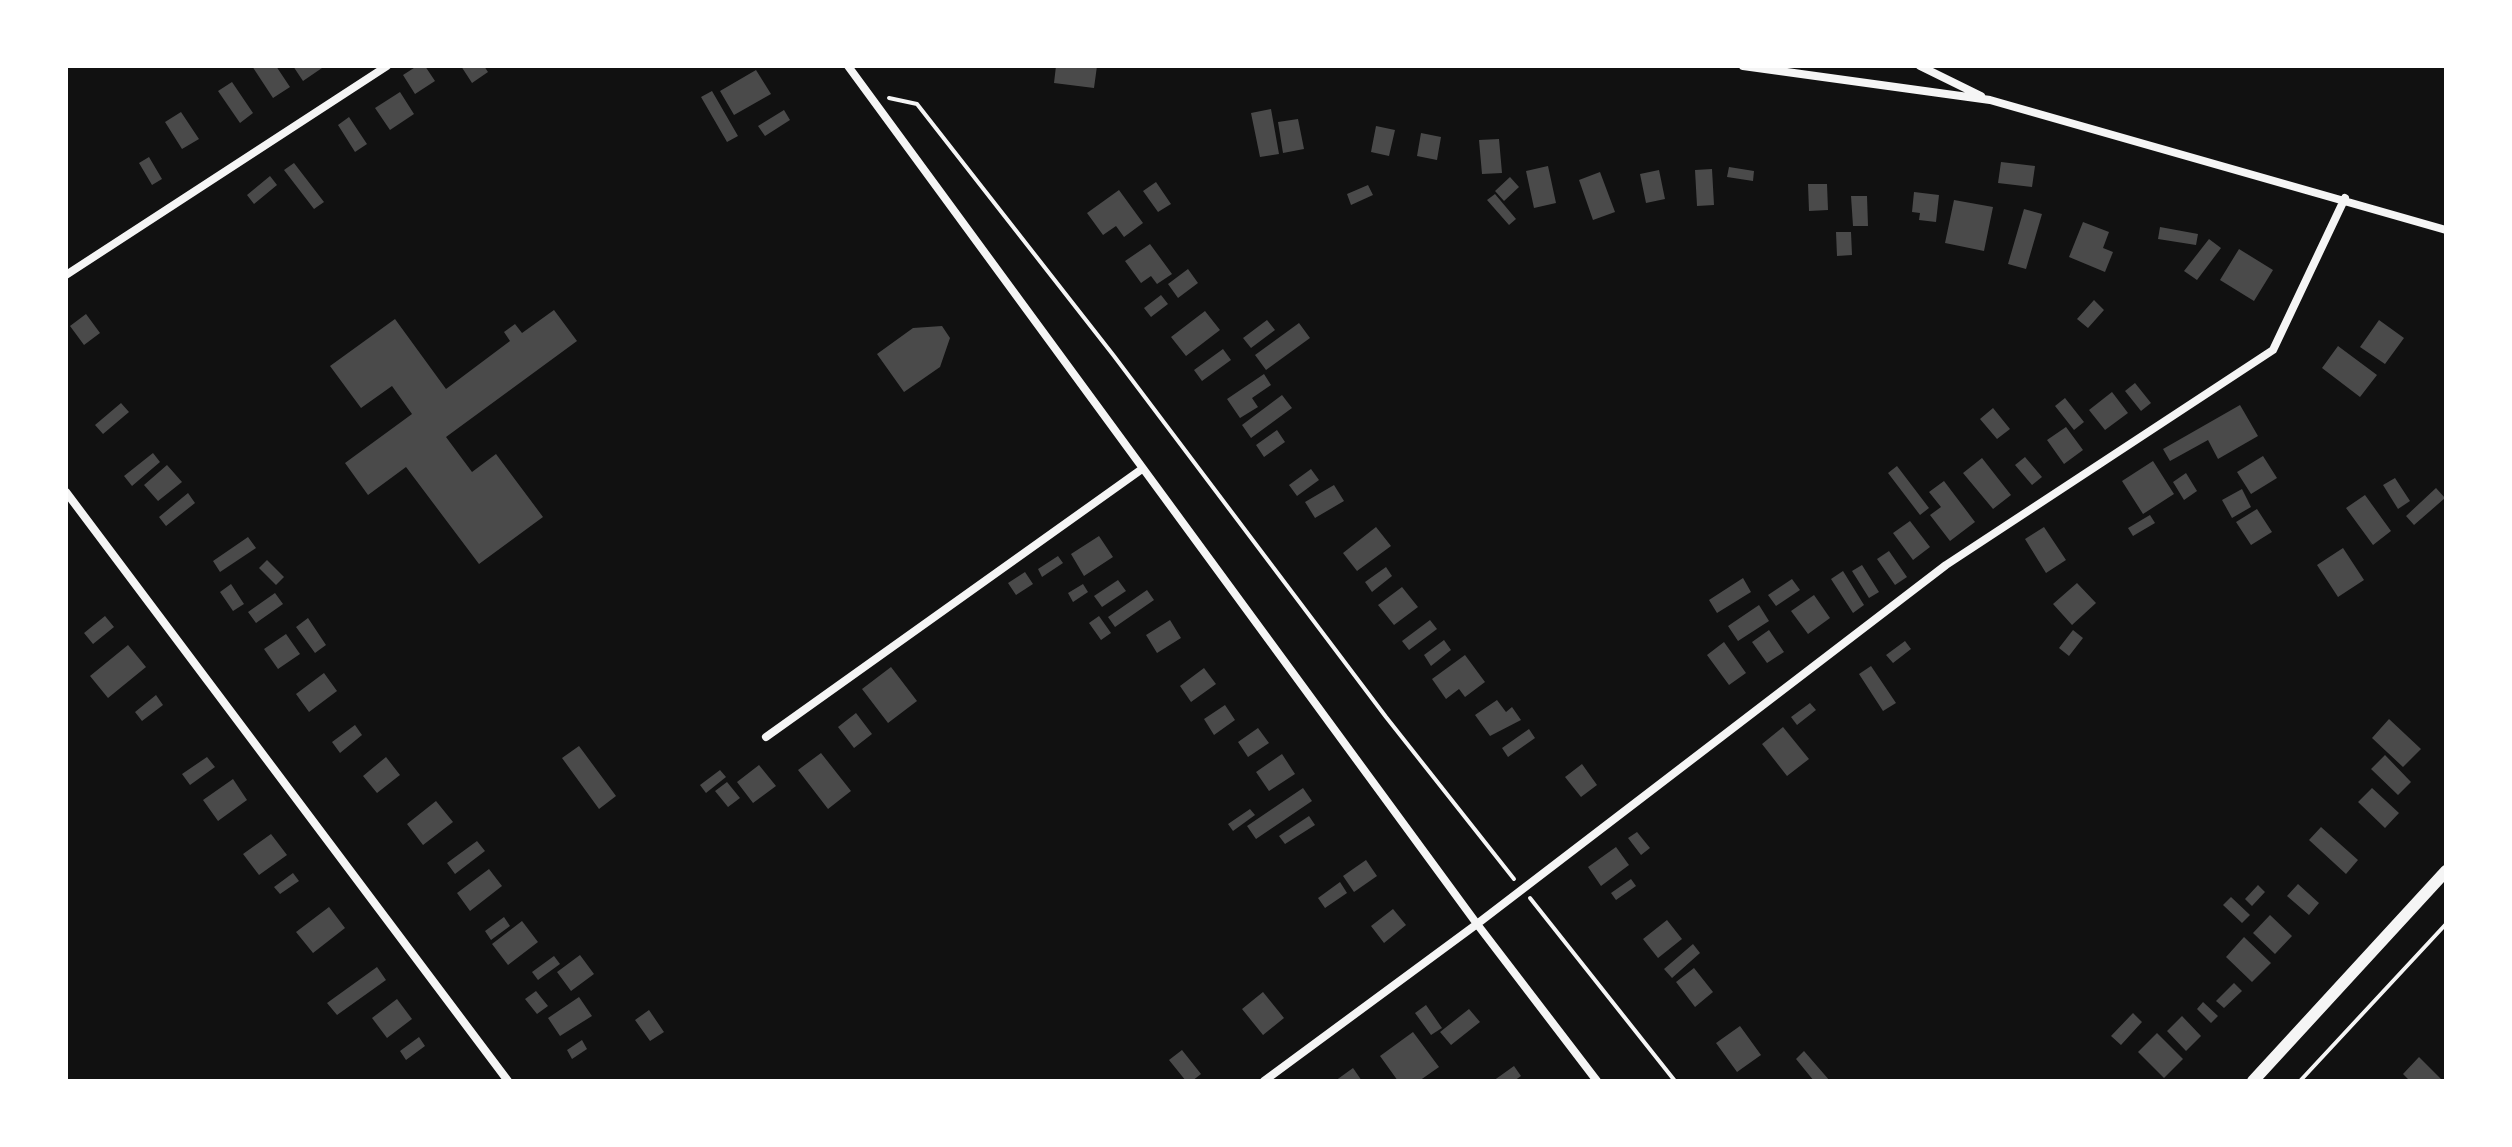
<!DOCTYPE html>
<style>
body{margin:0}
#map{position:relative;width:2512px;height:1147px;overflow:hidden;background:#111;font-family:Commissioner,sans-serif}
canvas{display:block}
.frame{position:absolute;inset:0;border:68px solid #fff;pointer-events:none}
</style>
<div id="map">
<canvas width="2512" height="1147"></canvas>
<div class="frame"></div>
</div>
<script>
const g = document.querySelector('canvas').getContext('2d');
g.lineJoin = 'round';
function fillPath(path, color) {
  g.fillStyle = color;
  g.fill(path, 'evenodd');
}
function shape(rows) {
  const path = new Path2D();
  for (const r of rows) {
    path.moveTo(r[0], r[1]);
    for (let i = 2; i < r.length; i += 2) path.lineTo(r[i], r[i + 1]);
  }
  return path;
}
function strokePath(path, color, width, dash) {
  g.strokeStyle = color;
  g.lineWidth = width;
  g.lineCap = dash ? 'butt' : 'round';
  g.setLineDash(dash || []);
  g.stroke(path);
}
fillPath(shape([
 [252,66,276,66,290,87,273,98],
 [293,66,321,66,322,68,303,81],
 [417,66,425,66,435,81,415,94,403,75],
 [461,66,484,66,488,72,472,83],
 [1056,66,1097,66,1094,88,1054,83],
 [756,70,771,94,734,115,720,91],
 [232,82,253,113,240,123,218,91],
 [712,91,738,136,727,142,701,97],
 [400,92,414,114,390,130,375,108],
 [1271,109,1279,154,1260,157,1251,113],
 [784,110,790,120,765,136,758,126],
 [181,112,199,139,182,149,165,122],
 [349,117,367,144,355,152,338,125],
 [1298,119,1304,149,1283,153,1278,122],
 [1376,126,1395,130,1389,156,1371,152],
 [1421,133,1441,137,1437,160,1417,156],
 [1499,139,1502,173,1482,174,1479,140],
 [149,157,162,179,152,185,139,163],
 [2001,162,2035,166,2032,187,1998,183],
 [294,163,324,202,314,209,284,170],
 [1548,166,1556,203,1534,208,1526,171],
 [1729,167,1754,171,1753,181,1727,177],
 [1712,169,1714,205,1697,206,1695,170],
 [1659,170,1665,199,1646,203,1640,174],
 [1600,172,1615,212,1593,220,1579,180],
 [270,176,277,185,254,204,247,195],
 [1510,177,1519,187,1504,201,1495,191],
 [1156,182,1171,204,1158,212,1143,191],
 [1808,184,1827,184,1828,210,1809,211],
 [1368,185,1373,195,1351,205,1347,194],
 [1119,190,1143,223,1124,237,1116,226,1103,235,1087,213],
 [1914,192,1939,195,1936,222,1919,220,1920,213,1912,212],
 [1495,194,1516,219,1509,225,1487,200],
 [1851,196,1867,196,1868,226,1853,226],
 [1954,200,1993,207,1984,251,1945,243],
 [2024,209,2042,214,2026,269,2008,264],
 [2083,222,2109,232,2103,248,2113,252,2105,272,2069,257],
 [2160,227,2198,234,2196,245,2158,239],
 [1836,232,1851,232,1852,255,1837,256],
 [2209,239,2221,248,2197,280,2184,271],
 [1150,244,1172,274,1157,284,1151,276,1141,283,1125,261],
 [2239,249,2273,270,2254,301,2220,280],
 [1188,269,1198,283,1178,298,1168,284],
 [1161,295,1168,304,1151,317,1144,308],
 [2094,300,2104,310,2088,328,2077,319],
 [554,310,577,341,446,437,472,472,496,454,543,517,479,564,406,467,368,495,345,463,412,414,392,386,361,408,330,366,395,319,446,389,510,341,504,332,515,324,522,333],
 [1205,311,1220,330,1186,356,1171,337],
 [86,314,100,333,84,345,70,326],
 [1267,320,1275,330,1251,348,1243,338],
 [2379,320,2404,338,2385,364,2360,347],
 [1299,323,1310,338,1266,370,1255,355],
 [942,326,950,338,940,367,904,392,877,354,913,328],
 [2338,346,2377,375,2360,397,2322,368],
 [1223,349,1231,360,1202,381,1194,370],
 [1264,374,1271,385,1252,398,1258,407,1240,418,1227,399],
 [2135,383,2151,403,2141,411,2125,391],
 [2112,392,2128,413,2105,430,2089,410],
 [1282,395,1292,408,1251,438,1242,425],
 [2065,398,2084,422,2074,430,2055,406],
 [121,403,129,412,103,434,95,425],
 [2240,405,2258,436,2218,459,2208,440,2170,461,2163,449],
 [1993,408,2010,429,1997,439,1980,419],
 [2066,427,2083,450,2064,464,2047,440],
 [1277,430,1285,442,1264,457,1256,445],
 [153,453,160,462,132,486,124,476],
 [2263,456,2277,478,2251,494,2237,472],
 [2025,457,2042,477,2032,485,2015,465],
 [1982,458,2011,495,1993,509,1963,473],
 [2153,461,2174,494,2143,514,2122,481],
 [167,465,182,482,158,501,144,485],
 [1897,466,1929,508,1920,515,1888,473],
 [1311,469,1319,480,1297,496,1289,485],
 [2186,473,2197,491,2184,500,2173,482],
 [2395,478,2410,501,2398,509,2383,485],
 [1944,481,1975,522,1950,541,1930,515,1941,507,1929,492],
 [1334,485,1344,501,1315,518,1305,502],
 [2436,488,2445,498,2414,525,2406,516],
 [2242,489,2251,507,2232,518,2222,500],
 [188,493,195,503,166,526,159,517],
 [2365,495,2391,531,2373,545,2346,508],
 [2257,509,2272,532,2251,545,2236,522],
 [2150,515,2155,523,2133,536,2128,528],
 [1910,521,1930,547,1913,560,1893,533],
 [1376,527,1391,546,1357,571,1343,553],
 [2044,527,2066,560,2046,573,2025,539],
 [1099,536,1113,557,1084,576,1071,554],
 [248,537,256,548,220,572,213,561],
 [2343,548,2364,580,2338,597,2317,565],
 [1889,551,1907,577,1895,585,1877,559],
 [1058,556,1063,563,1042,577,1038,569],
 [267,560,284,577,276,585,259,568],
 [1862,565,1879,592,1869,598,1852,571],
 [1386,567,1392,576,1372,592,1365,582],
 [1843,571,1864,605,1853,613,1831,579],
 [1025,572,1033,584,1016,595,1008,583],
 [1743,578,1751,592,1717,613,1709,600],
 [1792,579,1800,590,1776,606,1768,595],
 [1118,580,1126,591,1102,607,1094,596],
 [2077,583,2096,603,2072,625,2053,604],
 [231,584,244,604,233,611,220,592],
 [1083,584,1088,592,1073,602,1068,593],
 [1402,587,1418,607,1394,625,1378,605],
 [1147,590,1154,600,1115,627,1108,617],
 [275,593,283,604,256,623,248,612],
 [1814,595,1830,618,1808,634,1791,611],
 [1759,605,1769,621,1738,641,1728,626],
 [105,616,114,627,93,644,84,633],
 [1099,616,1111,633,1101,640,1089,623],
 [308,618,326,645,315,653,296,627],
 [1170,620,1181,638,1157,653,1146,635],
 [1430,620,1437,629,1409,650,1402,641],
 [1769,630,1784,652,1767,663,1752,642],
 [2073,630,2083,638,2069,656,2059,648],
 [286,634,300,654,278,669,264,649],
 [1444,640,1451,650,1431,666,1424,655],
 [1905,641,1911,649,1893,663,1886,655],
 [1724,642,1746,673,1729,685,1707,655],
 [128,645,146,667,108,698,90,676],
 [1465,655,1485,682,1465,697,1459,689,1446,699,1432,679],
 [1871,666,1896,703,1883,711,1859,674],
 [891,667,917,701,888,723,862,689],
 [1204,668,1216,684,1191,702,1180,686],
 [324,673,337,691,309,712,296,694],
 [156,695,163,705,142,721,135,712],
 [1497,700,1506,712,1512,707,1521,720,1490,736,1475,715],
 [1810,703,1816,710,1797,725,1791,717],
 [1225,705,1235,720,1214,735,1204,719],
 [856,713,872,734,854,748,838,727],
 [2389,719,2421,749,2403,767,2372,738],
 [355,725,362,735,340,753,332,742],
 [1783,727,1809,759,1787,776,1762,744],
 [1258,728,1269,743,1248,757,1238,742],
 [1529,729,1535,738,1508,757,1502,748],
 [579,746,616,796,599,809,562,758],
 [821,753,851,791,828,809,798,770],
 [1282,754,1295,774,1269,791,1256,772],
 [2385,755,2411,782,2398,795,2371,769],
 [207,757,215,767,190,785,182,774],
 [386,757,400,775,377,793,363,776],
 [1582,764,1597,785,1581,797,1565,777],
 [759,765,776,786,753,803,737,782],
 [720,770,726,777,706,793,700,785],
 [233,779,247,800,218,821,203,800],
 [727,782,740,798,728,807,715,791],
 [1303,788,1312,801,1256,839,1247,826],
 [2372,788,2399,813,2385,828,2358,802],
 [436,801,453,822,423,845,407,824],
 [1250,809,1255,815,1233,831,1228,824],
 [1309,816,1315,825,1285,844,1279,836],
 [2321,827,2358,860,2346,874,2309,840],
 [1637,832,1650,848,1641,855,1628,838],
 [271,834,287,855,259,875,243,854],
 [477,841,485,851,455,874,447,863],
 [1616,847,1629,865,1601,886,1588,867],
 [1366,860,1377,876,1354,892,1343,876],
 [489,869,502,886,470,911,457,893],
 [293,873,299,881,280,894,274,887],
 [1631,879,1636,886,1616,900,1611,893],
 [1340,882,1347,893,1325,908,1318,898],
 [2298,884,2319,903,2309,915,2287,896],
 [2258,885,2265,892,2252,906,2245,899],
 [2231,897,2250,915,2242,923,2223,905],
 [329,907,345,928,313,953,296,932],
 [1393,909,1406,925,1384,943,1371,926],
 [2270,915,2292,936,2275,954,2253,933],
 [504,917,510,926,491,940,485,931],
 [1667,920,1682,939,1658,958,1643,939],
 [522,921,538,942,508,965,492,944],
 [2244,937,2271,963,2252,982,2226,957],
 [1693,944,1700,953,1672,978,1664,969],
 [580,955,594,974,571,991,557,972],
 [554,956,560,964,538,980,532,972],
 [377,967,386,980,337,1015,327,1003],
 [1694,968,1713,992,1695,1007,1676,982],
 [2234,983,2242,991,2224,1008,2216,1001],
 [536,991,548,1006,537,1014,525,999],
 [1263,992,1284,1018,1263,1035,1242,1009],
 [579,997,592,1016,560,1036,548,1018],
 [397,999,412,1019,387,1038,372,1018],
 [2203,1002,2218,1016,2211,1023,2197,1009],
 [1426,1005,1442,1028,1431,1035,1415,1013],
 [1469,1009,1480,1022,1451,1045,1440,1032],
 [649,1010,664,1032,650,1041,635,1020],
 [2133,1013,2142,1022,2121,1045,2111,1036],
 [2182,1016,2201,1036,2186,1051,2167,1031],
 [1740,1026,1761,1055,1737,1072,1716,1043],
 [1413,1032,1439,1067,1419,1081,1398,1081,1380,1056],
 [2157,1033,2183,1059,2164,1078,2138,1052],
 [419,1037,425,1046,406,1060,400,1051],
 [582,1040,587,1049,572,1059,567,1050],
 [1182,1050,1201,1074,1192,1081,1186,1081,1169,1060],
 [1804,1051,1830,1081,1814,1081,1796,1059],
 [2419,1057,2443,1081,2410,1081,2403,1074],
 [1514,1066,1521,1076,1514,1081,1493,1081],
 [1353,1068,1362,1081,1335,1081]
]), '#4a4a4a');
strokePath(shape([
 [889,98,917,104,1114,356,1386,717,1514,879],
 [1530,898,1675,1081],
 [2300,1081,2446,924]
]), '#f5f5f5', 4);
strokePath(shape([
 [848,66,1477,924,1597,1081],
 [1743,66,1990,100,2446,230],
 [1920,66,1981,96],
 [66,275,387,66],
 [66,492,508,1081],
 [766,737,1142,469],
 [1264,1081,1477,924,1946,565,2273,350,2345,198]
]), '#f5f5f5', 8);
strokePath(shape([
 [2253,1081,2446,871]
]), '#f5f5f5', 12);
</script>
